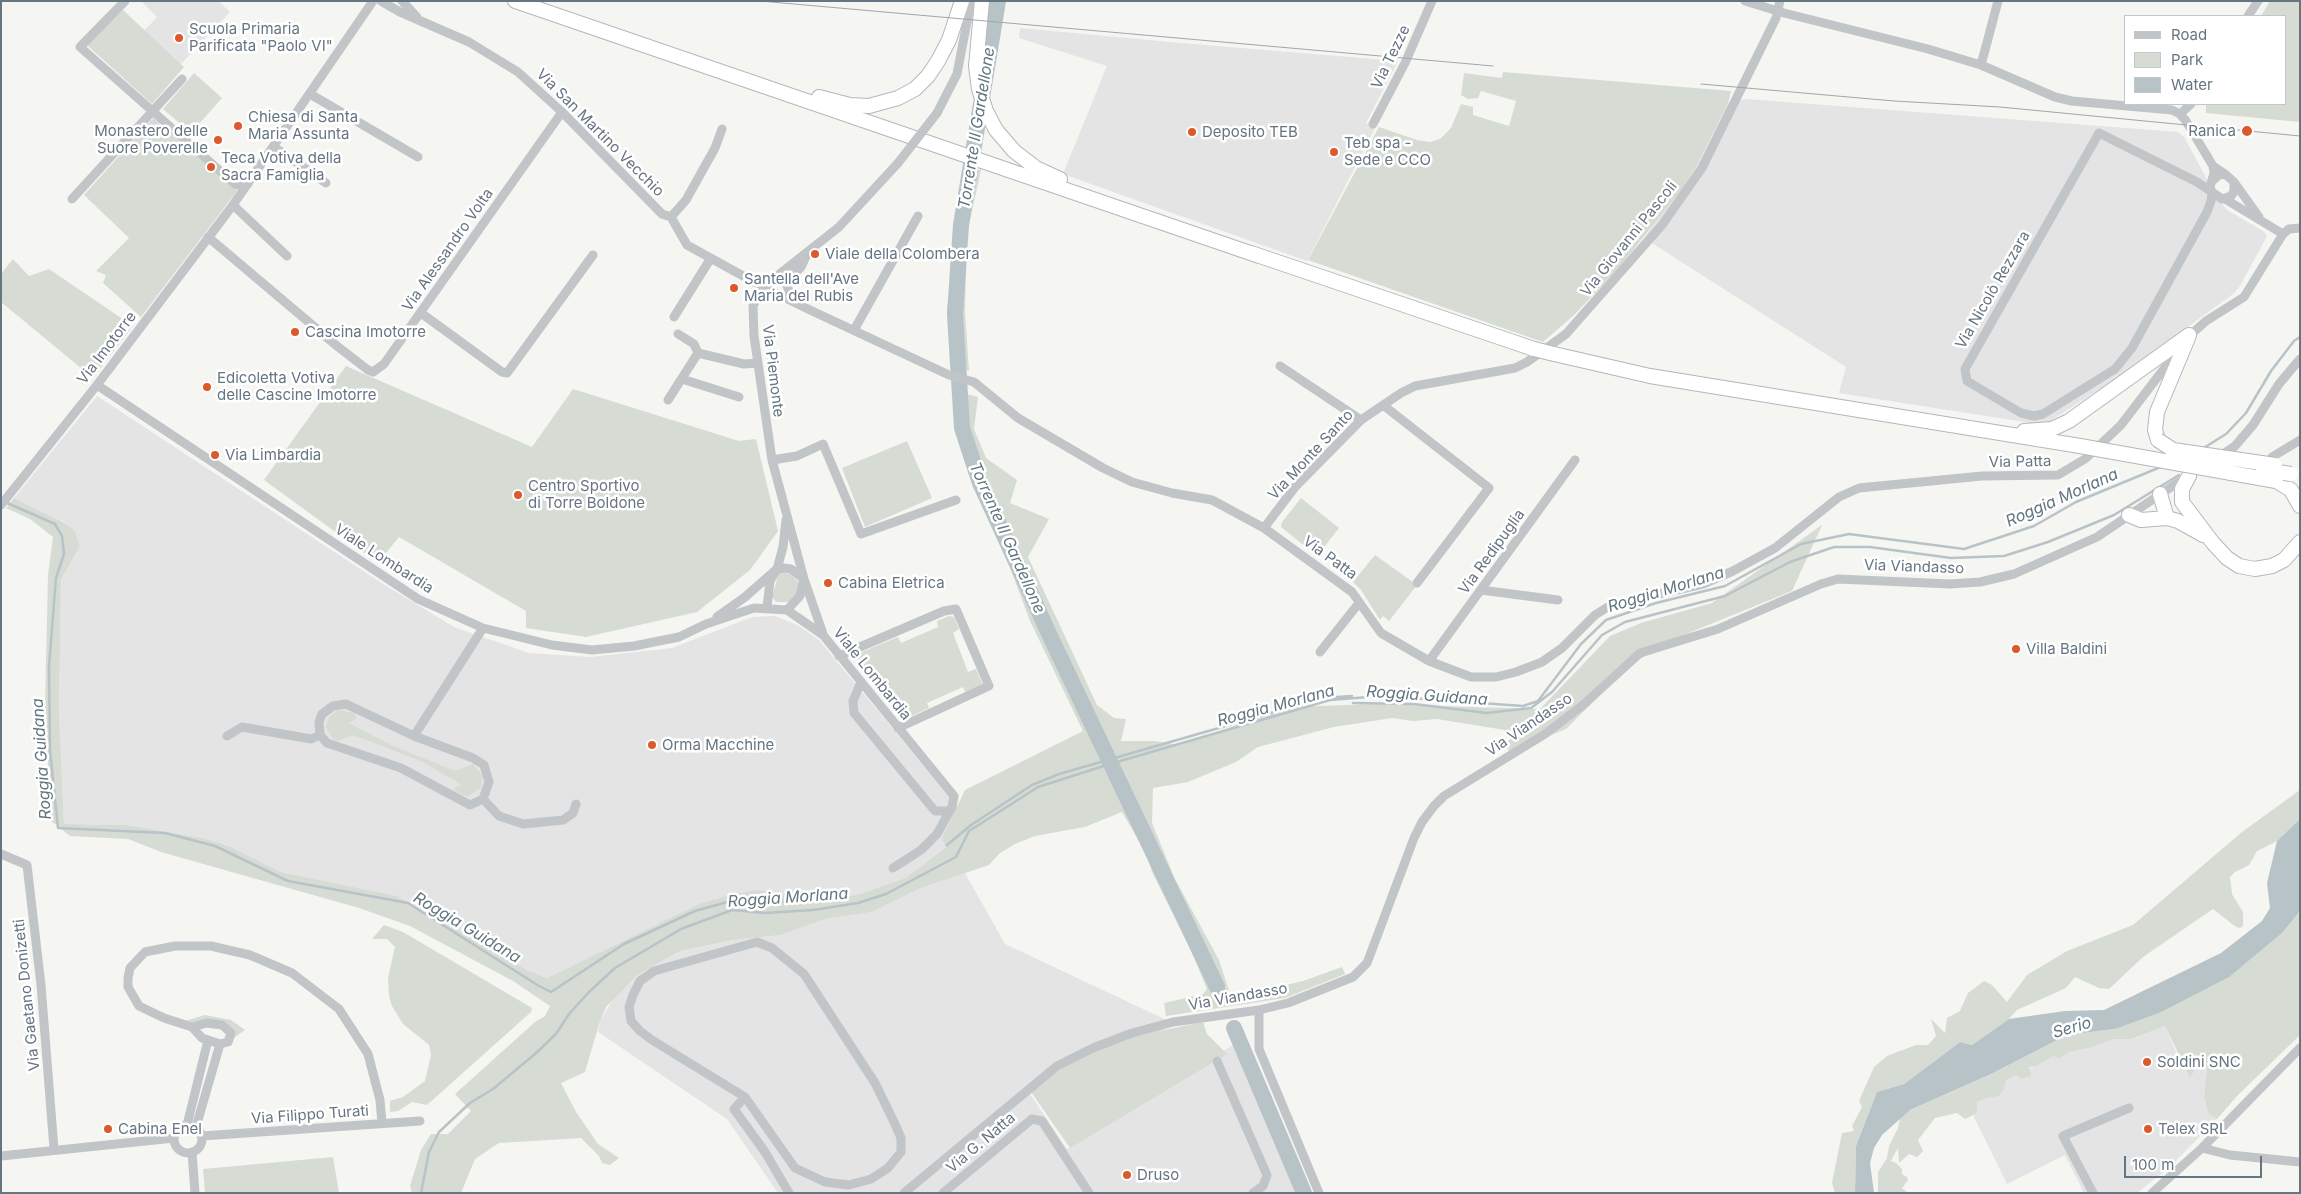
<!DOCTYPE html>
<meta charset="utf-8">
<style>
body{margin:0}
#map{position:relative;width:2301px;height:1194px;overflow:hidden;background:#f5f5f2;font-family:Inter,sans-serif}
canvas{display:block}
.frame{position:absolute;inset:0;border:2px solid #657582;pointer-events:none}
.legend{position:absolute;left:2124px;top:15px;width:162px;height:90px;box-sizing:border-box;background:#fff;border:1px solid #c1c8cd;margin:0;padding:6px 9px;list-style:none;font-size:15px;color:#657582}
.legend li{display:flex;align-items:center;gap:10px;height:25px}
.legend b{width:25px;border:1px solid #c1c8cd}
.scale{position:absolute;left:2124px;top:1156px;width:138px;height:22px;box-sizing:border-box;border:2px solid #657582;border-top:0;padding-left:6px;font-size:15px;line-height:18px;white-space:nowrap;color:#657582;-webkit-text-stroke:4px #fff;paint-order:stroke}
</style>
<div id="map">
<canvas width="2301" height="1194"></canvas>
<div class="frame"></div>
<ul class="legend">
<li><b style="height:6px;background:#c1c5c8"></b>Road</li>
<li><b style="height:14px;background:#d6dcd3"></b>Park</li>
<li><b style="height:14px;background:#b8c3c8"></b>Water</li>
</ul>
<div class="scale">100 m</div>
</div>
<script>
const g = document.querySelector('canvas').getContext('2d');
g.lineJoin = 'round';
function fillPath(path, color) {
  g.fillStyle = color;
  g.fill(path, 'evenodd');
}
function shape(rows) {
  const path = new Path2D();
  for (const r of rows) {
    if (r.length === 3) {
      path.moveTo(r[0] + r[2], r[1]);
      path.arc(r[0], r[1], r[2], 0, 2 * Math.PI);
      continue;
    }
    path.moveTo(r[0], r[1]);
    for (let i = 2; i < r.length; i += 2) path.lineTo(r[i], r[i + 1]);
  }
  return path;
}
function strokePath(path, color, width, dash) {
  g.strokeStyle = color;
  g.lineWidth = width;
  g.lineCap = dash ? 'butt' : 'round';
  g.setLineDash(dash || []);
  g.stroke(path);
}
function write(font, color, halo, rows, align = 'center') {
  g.font = font + ' Inter,sans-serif';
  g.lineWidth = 5;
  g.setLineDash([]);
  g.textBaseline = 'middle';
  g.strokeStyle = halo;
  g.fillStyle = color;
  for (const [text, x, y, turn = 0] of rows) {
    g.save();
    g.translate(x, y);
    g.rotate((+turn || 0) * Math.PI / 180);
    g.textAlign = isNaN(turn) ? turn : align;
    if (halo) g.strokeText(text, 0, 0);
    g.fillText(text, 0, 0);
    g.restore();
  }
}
fillPath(shape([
 [141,1,218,1,230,12,181,64,144,31,157,17],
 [1020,28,1181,43,1398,61,1366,123,1375,128,1307,261,1063,174,1107,66,1019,38],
 [1746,99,2178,132,2184,137,2216,196,2227,210,2263,231,2267,236,2240,286,2233,294,2123,374,2044,425,1839,393,1846,367,1644,238,1698,163,1728,103],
 [97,396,383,584,454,627,529,653,591,657,672,648,752,617,775,616,799,626,819,640,958,807,947,848,905,878,863,893,832,900,786,904,699,904,547,978,529,971,397,896,281,872,229,846,203,838,127,825,64,824,59,712,61,580,80,546,64,522,14,498],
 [965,873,1005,944,1177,1025,1098,1053,1030,1094,1067,1149,1236,1043,1305,1193,778,1193,727,1119,598,1032,600,1021,615,996,637,975,680,951,733,940,781,935,825,919,872,912,921,888],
 [2165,1026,2177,1055,2190,1077,2197,1066,2207,1068,2204,1097,2208,1113,2217,1119,2170,1167,2137,1193,2084,1193,2065,1155,2007,1184,1973,1115,1977,1113,1977,1102,2004,1089,2006,1080,2054,1056,2059,1059,2069,1052,2093,1047,2114,1039,2133,1039]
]), '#e3e4e3');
fillPath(shape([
 [2270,1,2300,1,2300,122,2206,113,2206,104,2285,104,2285,16,2261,16],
 [122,9,184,67,152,104,87,45],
 [1503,72,1731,91,1728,103,1698,163,1682,189,1618,269,1573,316,1543,342,1308,260,1379,127,1417,140,1430,142,1440,139,1451,128,1461,104,1473,107,1473,115,1509,126,1516,101,1481,91,1478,98,1468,99,1461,95,1464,73,1502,78],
 [194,73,222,98,191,133,163,109],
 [153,118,237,191,141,317,103,283,106,275,96,271,129,238,84,195],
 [965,165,981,170,967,233,965,312,969,371,950,365,947,309],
 [13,259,29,276,49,269,133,326,93,378,1,302,1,274],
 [346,366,532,447,573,389,739,441,756,439,778,531,750,570,697,612,586,637,526,628,526,611,399,537,378,563,264,480],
 [955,391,978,397,974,429,986,458,1017,480,1010,503,1049,519,1028,557,1097,705,1114,718,1126,719,1121,741,1155,741,1180,745,1288,707,1376,704,1540,709,1610,636,1641,623,1712,603,1822,525,1792,591,1686,634,1631,664,1566,729,1510,752,1505,746,1511,737,1505,730,1437,719,1413,721,1392,718,1334,727,1258,747,1236,762,1188,782,1153,788,1152,823,1175,879,1219,960,1230,994,1254,993,1303,981,1342,967,1345,974,1285,998,1166,1016,1164,1003,1203,994,1207,989,1190,948,1152,872,1147,855,1122,812,1085,827,1035,836,1015,844,1000,853,989,865,921,888,872,912,825,919,781,935,733,940,680,951,637,975,606,1007,600,1021,585,1072,561,1083,576,1112,598,1144,619,1158,610,1165,602,1163,599,1156,581,1138,499,1143,475,1159,461,1193,412,1193,410,1186,421,1150,431,1134,448,1134,471,1111,455,1094,535,1022,545,1016,550,1006,513,981,410,926,359,908,161,852,128,839,70,836,51,821,45,708,48,575,53,537,30,519,6,508,14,498,63,522,74,530,80,546,61,580,59,712,64,824,127,825,203,838,229,846,281,872,397,896,529,971,547,978,699,904,728,896,755,890,784,894,786,903,832,900,863,893,905,878,946,848,942,838,965,790,1083,731,1030,621,963,442],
 [907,441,932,498,865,527,842,468],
 [1301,498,1339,528,1317,556,1281,527,1282,522],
 [1375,555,1417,585,1389,621,1383,616,1380,620,1361,590,1353,582],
 [779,572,791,574,799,582,797,593,789,602,776,602,772,597],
 [949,616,954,617,959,629,953,633,968,672,976,669,983,685,966,693,963,687,927,703,929,708,907,718,858,660,857,654,898,637,901,643,938,627,937,621],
 [338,710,354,713,357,718,349,723,391,745,455,771,473,764,482,775,481,788,467,797,453,789,462,785,421,761,353,735,338,741,332,738,326,727,329,717],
 [2300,790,2300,819,2277,841,2257,851,2249,865,2235,872,2230,877,2232,894,2243,912,2243,926,2240,928,2236,927,2213,909,2143,957,2109,989,2099,988,2075,977,2066,988,2017,1010,2009,1019,1972,1045,1960,1042,1904,1084,1877,1092,1856,1146,1855,1193,1835,1193,1832,1183,1842,1133,1854,1131,1852,1126,1862,1107,1859,1101,1874,1067,1887,1056,1916,1045,1928,1045,1936,1036,1931,1019,1945,1033,1947,1018,1960,1011,1968,993,1984,981,1992,985,2007,1002,2027,975,2067,951,2133,925,2242,832],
 [2300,911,2300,1035,2238,1095,2217,1119,2208,1113,2204,1097,2207,1068,2197,1066,2190,1078,2165,1026,2132,1039,2114,1039,2093,1047,2069,1052,2059,1059,2054,1056,2036,1066,2029,1067,2031,1076,2021,1079,2016,1075,2006,1080,2004,1089,1999,1096,1987,1098,1977,1102,1977,1113,1965,1119,1957,1113,1935,1118,1918,1140,1923,1151,1917,1157,1909,1154,1899,1163,1898,1148,1891,1161,1896,1163,1902,1169,1902,1174,1907,1177,1908,1180,1902,1188,1908,1193,1878,1193,1878,1172,1887,1158,1889,1146,1898,1128,1900,1118,1906,1112,1991,1074,2067,1035,2115,1029,2283,932],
 [384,925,403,932,532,1008,531,1012,427,1105,412,1102,398,1111,390,1112,390,1101,403,1097,425,1081,431,1055,429,1045,403,1024,392,1006,389,996,388,978,395,947,387,939,372,939],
 [205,1015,231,1020,245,1030,234,1038,232,1029,185,1021],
 [1203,1022,1207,1034,1227,1054,1070,1148,1029,1089,1083,1056,1124,1038],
 [333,1157,339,1193,205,1193,203,1169]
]), '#d6dcd3');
fillPath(shape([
 [2300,819,2300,911,2283,932,2229,977,2161,1012,2115,1029,2067,1035,1991,1074,1910,1110,1882,1135,1874,1148,1870,1163,1874,1193,1855,1193,1856,1146,1877,1092,1904,1084,1960,1042,1972,1045,2009,1019,2065,1011,2104,1010,2221,953,2262,921,2270,908,2267,883,2277,841]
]), '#b8c3c8');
strokePath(shape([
 [2202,449,2226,434,2246,413,2271,371,2294,341,2300,337],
 [5,502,55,524,62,536,64,554,56,578,49,666,50,751,58,828,165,833,215,846,288,881,408,903,539,986,551,992,624,944,695,911,738,899,784,902],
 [1353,703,1414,704,1487,713,1531,708,1552,692,1602,635,1625,622,1725,596,1790,562,1834,547,1870,547,1951,558,2004,556,2048,542,2114,515,2179,475],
 [947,845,971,825,1032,785,1059,774,1323,698,1352,696],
 [421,1193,429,1152,439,1132,470,1103,493,1089,535,1054,556,1034,569,1014,589,992,615,968,681,929,732,910,765,913,813,910,858,903,886,894,956,857,969,831,1038,787,1110,764,1330,700,1382,696,1523,706,1538,701,1581,644,1606,620,1656,603,1725,586,1801,544,1849,534,1964,549,2034,526,2076,502,2163,466]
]), '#b8c3c8', 2.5);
strokePath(shape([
 [998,1,961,225,955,314,962,428,980,483,1050,636,1217,987],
 [1234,1028,1304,1193]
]), '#b8c3c8', 16);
const highway = shape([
 [515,1,1259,256],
 [982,1,976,66,979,89,986,111,996,130,1014,151,1036,168,1060,179],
 [819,97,850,105,869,106,898,98,915,89,928,76,938,61,949,40,962,1],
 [1251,253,1534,349],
 [1554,354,1650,376,2080,446],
 [2024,431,2052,429,2069,421,2189,335],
 [2158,440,2155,430,2157,412,2188,338],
 [2189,476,2182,489,2182,502,2213,543,2227,558,2239,566,2255,569,2272,566,2284,560,2300,542],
 [2276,481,2291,490,2300,506],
 [2160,494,2167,518],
 [2129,515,2141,520,2167,518,2178,521,2203,535]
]);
strokePath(highway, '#b4b7ba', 16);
strokePath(shape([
 [125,1,80,47,236,185,248,184],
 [381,1,400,12,469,42,518,72,562,112,662,214,671,217,687,245,763,287,810,310,949,375,974,382,1018,418,1103,468,1132,482,1172,493,1212,500,1264,528,1352,592,1381,633,1429,661,1471,677,1496,677,1516,672,1542,662,1562,648,1595,615,1611,605,1703,584,1733,571,1775,548,1839,497,1859,488,1982,476,2058,475,2085,459,2121,425,2179,349],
 [402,1,417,17],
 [1745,1,1784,13,1928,49,1981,65,2055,97,2072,101,2172,110,2180,114,2186,121,2213,166,2225,174],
 [2248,16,2258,1],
 [1981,65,1998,1],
 [310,94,418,157],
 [937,113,957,74,971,1],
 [2180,114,2191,104],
 [1373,124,1405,63,1432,1],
 [2099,133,2197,182,2212,192,2211,201,2207,212,2132,348,2115,369,2043,414,2034,416,2021,413,1967,381,1965,369,2099,133],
 [274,147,326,183],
 [2212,181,2219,175,2225,174,2234,182,2234,192,2231,196,2222,199,2212,192,2210,187,2214,173,2213,166],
 [2234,182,2259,217],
 [72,199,182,79],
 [2225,199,2283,234],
 [233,205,287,256],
 [671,217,686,200,715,148,722,129],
 [208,237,337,346,368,370,373,372,384,364,562,112],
 [798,301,790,293,787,286,790,278,801,267,807,254],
 [421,313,502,372,507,373,593,255],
 [674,317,711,258],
 [854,330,918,216],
 [678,334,694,344,698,353],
 [2187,338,2206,321,2244,297,2283,234,2289,229,2300,228],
 [1280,366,1361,420],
 [682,379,739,397],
 [97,385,418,599,483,628,552,645,592,650,634,646,679,637,706,624,754,608,787,610,823,635,954,796,952,807,937,834,921,850,893,868],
 [668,400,698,353,744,364,758,363],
 [1383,405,1489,488,1417,583],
 [2219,457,2235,446,2253,425,2279,384,2300,359],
 [2272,457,2300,440],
 [772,460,797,456,823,444,861,534,956,500],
 [1,505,97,385,233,205,373,1],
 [1264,528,1295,487,1361,420,1401,393,1415,386,1515,368,1527,362,1566,334,1662,225,1702,168,1776,18,1780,1],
 [1481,590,1558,600],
 [767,607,770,581,777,569,784,568,791,569,804,579,800,596,787,610],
 [717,617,745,597,777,569,783,547,786,520],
 [823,634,804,579,772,460,754,336,753,306,763,287,839,227,898,163],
 [1320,652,1359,603],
 [839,656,944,611,956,609,989,686,898,728],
 [1429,661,1575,460],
 [861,682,853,701,854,713,935,811,950,811],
 [227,736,242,727,311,739,320,735,327,743,401,768,470,805,483,799,489,782,484,765,473,758,414,736,346,704,333,706,322,714,319,722,320,735],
 [414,736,483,628],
 [483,799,499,816,523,824,563,820,573,813,576,804],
 [1,854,27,865,41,985,54,1149],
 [757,942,772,948,804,974,875,1083,895,1124,901,1138,901,1152,888,1168,871,1179,849,1185,825,1182,795,1168,745,1097,652,1040,640,1031,631,1021,629,1007,633,995,640,981,654,971,757,942],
 [1259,1010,1259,1049,1319,1193],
 [207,1023,222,1025,231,1033,228,1042,220,1044,202,1038,192,1027,207,1023],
 [192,1027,164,1018,139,1006,128,987,128,978,130,968,145,952,175,946,211,946,250,955,292,973,339,1009,368,1054,380,1100,382,1123],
 [1217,1061,1267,1175,1263,1186,1253,1193],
 [745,1097,734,1109,765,1152,789,1193],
 [187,1125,208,1040],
 [188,1139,14],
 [196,1127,220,1044],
 [202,1136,420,1121],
 [2202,1148,2230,1155,2300,1162],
 [192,1152,195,1193],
 [1,1156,174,1138],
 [904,1193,1057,1066,1093,1048,1132,1033,1173,1022,1259,1010,1288,1003,1353,977,1367,963,1414,838,1422,822,1434,806,1444,796,1545,734,1583,705,1640,653,1718,629,1821,584,1838,579,1950,584,1980,582,2014,574,2097,537,2186,477],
 [943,1193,1032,1119,1042,1121,1089,1193],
 [2093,1193,2063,1136,2129,1108],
 [2152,1193,2202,1148,2300,1048]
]), '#c1c5c8', 9);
strokePath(highway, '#fff', 14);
strokePath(shape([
 [760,1,1493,66],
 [1701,84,1894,101,2000,107,2300,136]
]), '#a0a6ab', 1);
const highwayBridge = shape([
 [1534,349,1554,354],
 [2158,440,2173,450,2275,465],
 [2080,446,2276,481],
 [2263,470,2291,474]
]);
strokePath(highwayBridge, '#b4b7ba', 16, []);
strokePath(shape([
 [898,163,937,113]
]), '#c1c5c8', 9);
strokePath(highwayBridge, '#fff', 14);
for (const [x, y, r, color] of [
 [179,38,5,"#dc592b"],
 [238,126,5,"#dc592b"],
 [2247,131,6,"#dc592b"],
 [1192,132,5,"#dc592b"],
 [218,140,5,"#dc592b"],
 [1334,152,5,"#dc592b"],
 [211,167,5,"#dc592b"],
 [815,254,5,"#dc592b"],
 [734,288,5,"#dc592b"],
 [295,332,5,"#dc592b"],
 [207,387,5,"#dc592b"],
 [215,455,5,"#dc592b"],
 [518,495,5,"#dc592b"],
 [828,583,5,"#dc592b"],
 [2016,649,5,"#dc592b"],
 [652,745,5,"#dc592b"],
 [2147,1062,5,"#dc592b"],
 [108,1129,5,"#dc592b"],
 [2148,1129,5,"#dc592b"],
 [1127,1175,5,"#dc592b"]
]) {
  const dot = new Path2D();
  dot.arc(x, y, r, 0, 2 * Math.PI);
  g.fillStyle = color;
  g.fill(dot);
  strokePath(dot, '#fff', 2);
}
write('15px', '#657582', '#fff', [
 ["Scuola Primaria",189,29],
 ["Parificata \"Paolo VI\"",189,46],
 ["Chiesa di Santa",248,117],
 ["Maria Assunta",248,134],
 ["Monastero delle",208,131,"right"],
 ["Suore Poverelle",208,148,"right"],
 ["Ranica",2236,131,"right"],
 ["Deposito TEB",1202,132],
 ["Teb spa -",1344,143],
 ["Sede e CCO",1344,160],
 ["Teca Votiva della",221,158],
 ["Sacra Famiglia",221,175],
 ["Viale della Colombera",825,254],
 ["Santella dell'Ave",744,279],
 ["Maria del Rubis",744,296],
 ["Cascina Imotorre",305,332],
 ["Edicoletta Votiva",217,378],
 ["delle Cascine Imotorre",217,395],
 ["Via Limbardia",225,455],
 ["Centro Sportivo",528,486],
 ["di Torre Boldone",528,503],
 ["Cabina Eletrica",838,583],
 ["Villa Baldini",2026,649],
 ["Orma Macchine",662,745],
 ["Soldini SNC",2157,1062],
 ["Cabina Enel",118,1129],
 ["Telex SRL",2158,1129],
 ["Druso",1137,1175]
], 'left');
write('15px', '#657582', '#fff', [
 ["Via Tezze",1391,57,-64],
 ["Via San Martino Vecchio",600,133,45],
 ["Via Giovanni Pascoli",1629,239,-51],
 ["Via Alessandro Volta",448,250,-55],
 ["Via Nicolò Rezzara",1993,290,-60],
 ["Via Imotorre",107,348,-53],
 ["Via Piemonte",773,371,83],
 ["Via Monte Santo",1311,455,-47],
 ["Via Patta",2020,462,-1],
 ["Via Redipuglia",1492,552,-54],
 ["Via Patta",1330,558,36],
 ["Viale Lombardia",384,559,33],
 ["Via Viandasso",1914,567,2],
 ["Viale Lombardia",872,674,51],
 ["Via Viandasso",1529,725,-34],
 ["Via Gaetano Donizetti",27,995,-96],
 ["Via Viandasso",1238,997,-10],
 ["Via Filippo Turati",310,1115,-4],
 ["Via G. Natta",981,1143,-40]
]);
write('italic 16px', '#61767f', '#fff', [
 ["Torrente Il Gardellone",977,128,-81],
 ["Roggia Morlana",2062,498,-24],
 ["Torrente Il Gardellone",1007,538,66],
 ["Roggia Morlana",1666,590,-17],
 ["Roggia Guidana",1427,696,4],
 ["Roggia Morlana",1276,706,-15],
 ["Roggia Guidana",42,759,-94],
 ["Roggia Morlana",788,898,-4],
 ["Roggia Guidana",467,928,31],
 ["Serio",2072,1028,-16]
]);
</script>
